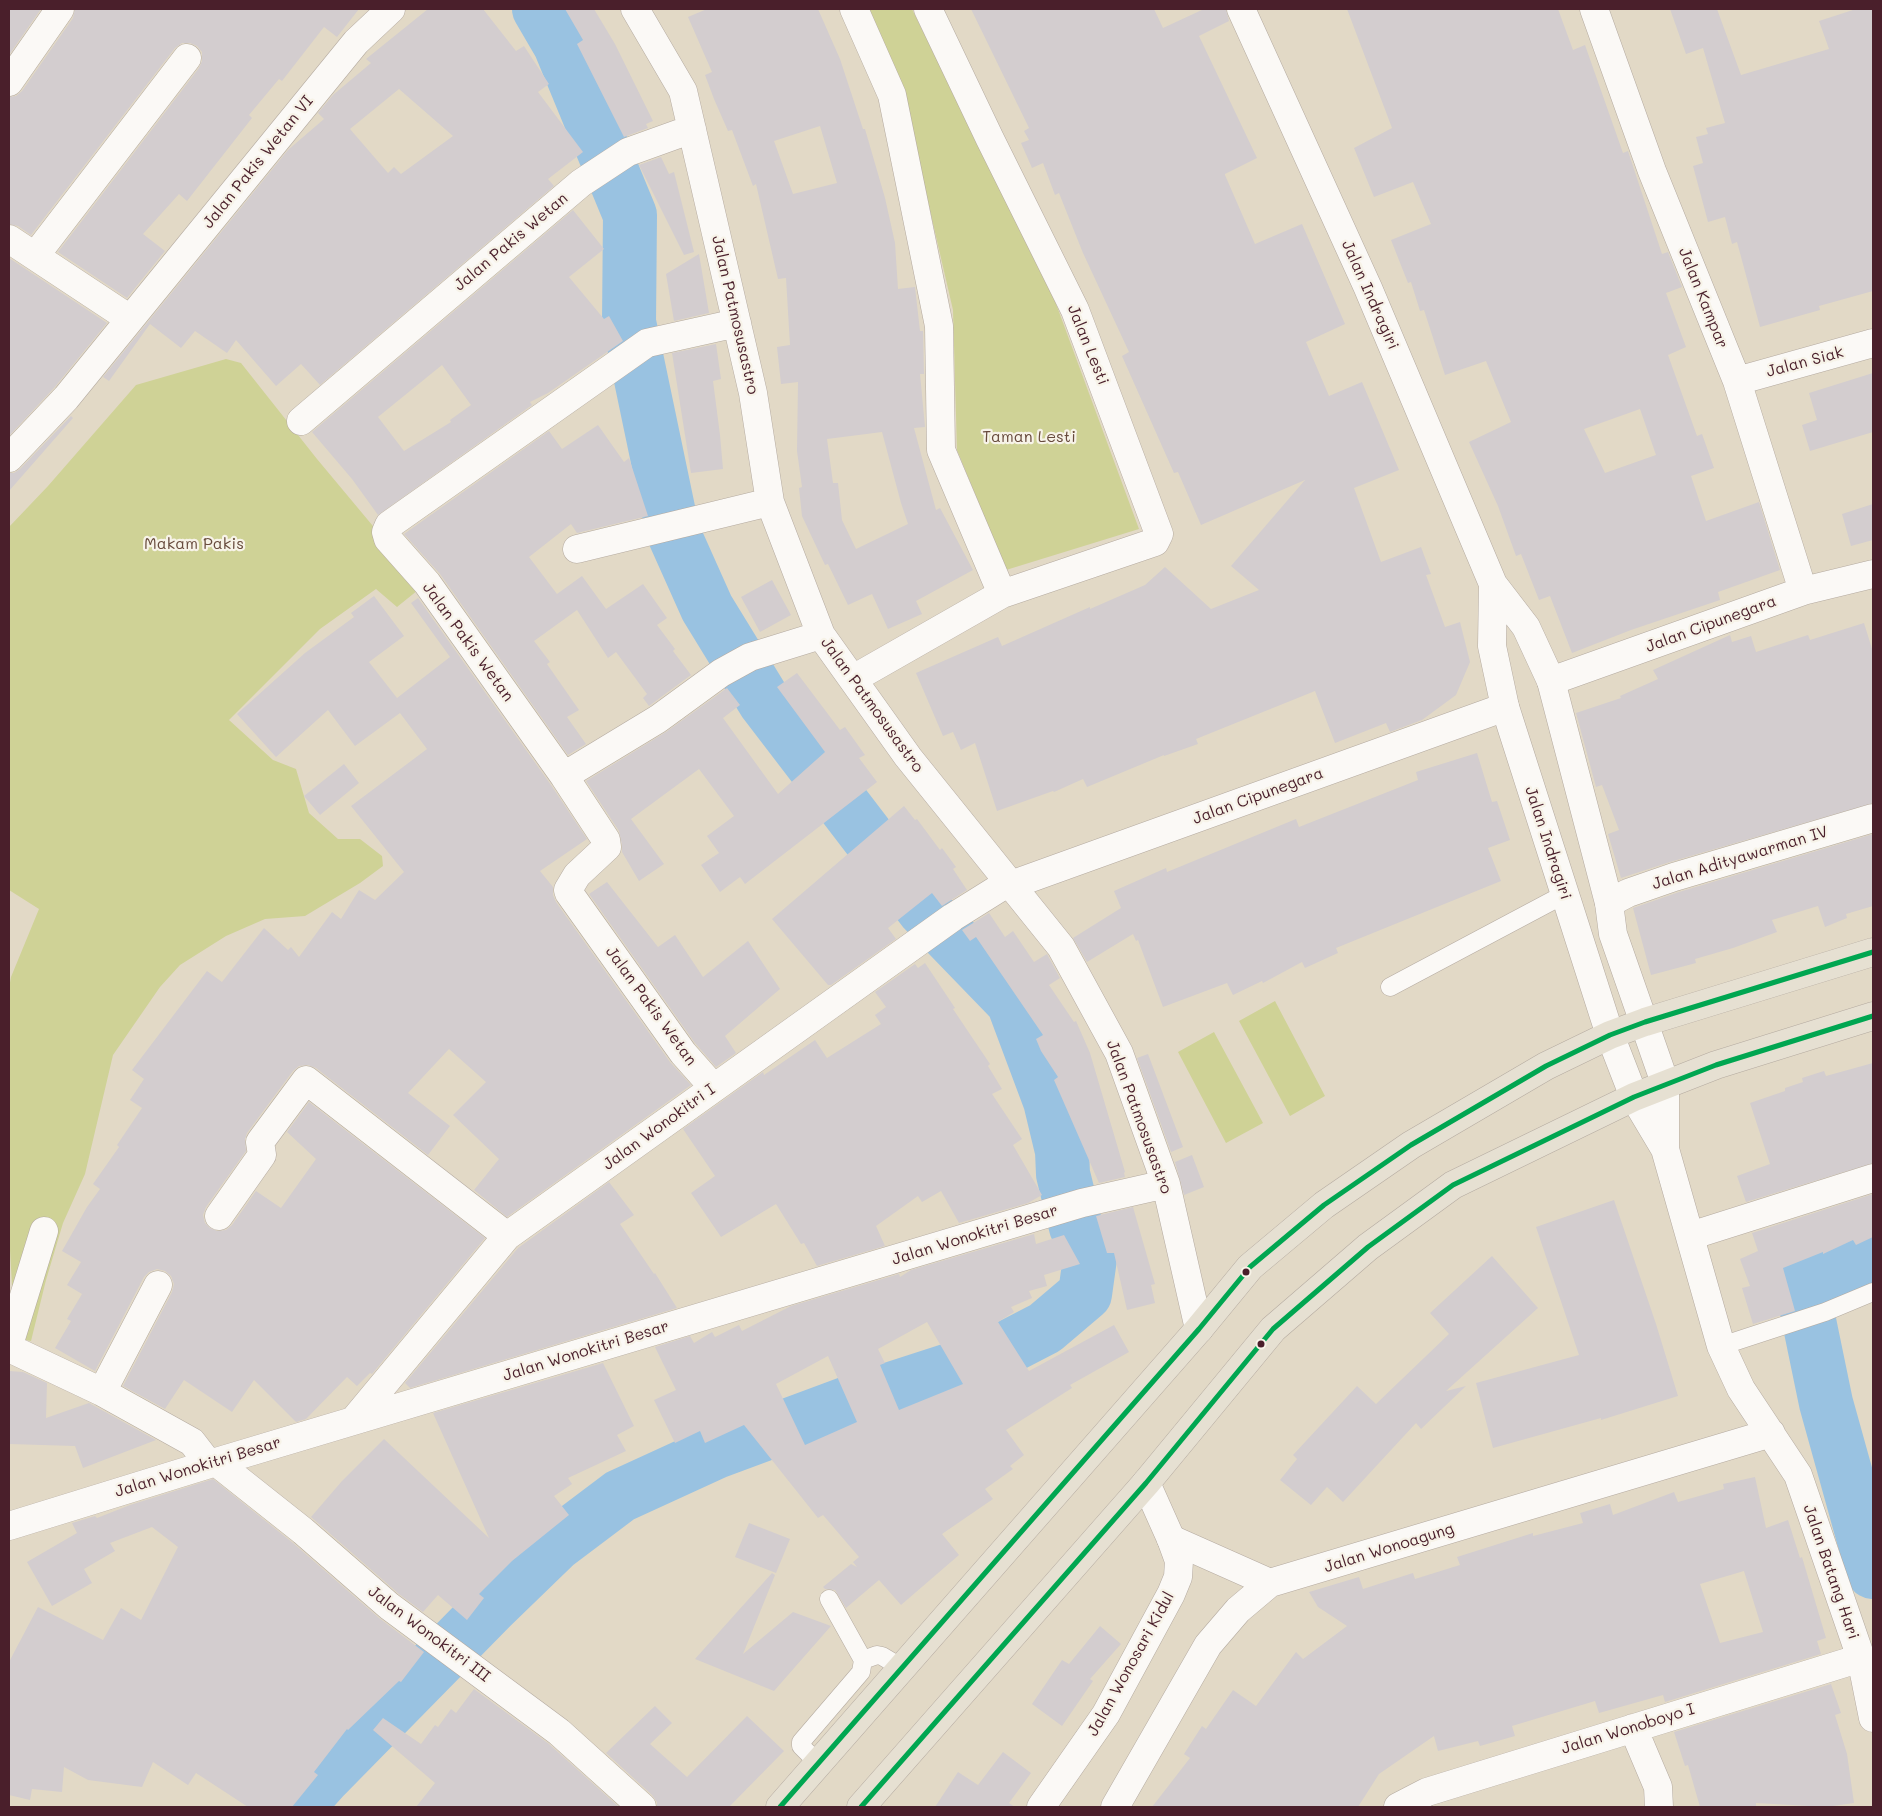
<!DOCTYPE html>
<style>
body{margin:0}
#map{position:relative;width:1882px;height:1816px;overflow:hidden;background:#e2d9c6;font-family:Mali,sans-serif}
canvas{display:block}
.frame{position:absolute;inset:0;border:10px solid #4a1f2b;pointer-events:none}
</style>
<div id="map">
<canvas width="1882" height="1816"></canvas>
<div class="frame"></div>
</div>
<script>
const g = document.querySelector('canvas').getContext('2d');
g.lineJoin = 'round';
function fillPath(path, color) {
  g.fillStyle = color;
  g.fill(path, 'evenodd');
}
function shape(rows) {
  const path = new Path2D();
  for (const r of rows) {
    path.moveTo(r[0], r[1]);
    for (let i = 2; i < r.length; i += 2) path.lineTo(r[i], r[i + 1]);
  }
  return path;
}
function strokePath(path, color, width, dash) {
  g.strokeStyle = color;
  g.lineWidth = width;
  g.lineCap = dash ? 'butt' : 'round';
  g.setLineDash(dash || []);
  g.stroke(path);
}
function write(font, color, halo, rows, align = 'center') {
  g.font = font + ' Mali,sans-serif';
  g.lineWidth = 4.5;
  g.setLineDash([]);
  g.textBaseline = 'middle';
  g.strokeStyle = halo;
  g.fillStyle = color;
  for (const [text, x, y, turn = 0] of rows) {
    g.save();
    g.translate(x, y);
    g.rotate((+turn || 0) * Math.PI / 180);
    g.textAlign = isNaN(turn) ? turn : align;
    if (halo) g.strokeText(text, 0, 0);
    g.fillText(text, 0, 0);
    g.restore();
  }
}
fillPath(shape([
 [869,9,912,9,1055,301,1139,529,1006,570,957,450,953,310,904,98],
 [226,359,241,363,317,459,423,586,397,607,376,589,320,629,229,720,273,760,296,769,309,813,338,839,360,839,382,856,383,866,360,883,305,916,265,919,226,936,180,965,160,987,113,1055,85,1174,63,1223,46,1280,31,1341,15,1338,9,1233,9,988,11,977,39,909,9,890,9,527,48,486,136,385],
 [1275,1001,1325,1096,1290,1116,1239,1021],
 [1214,1032,1263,1123,1226,1143,1178,1052]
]), '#cfd296');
strokePath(shape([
 [539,9,560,45,630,215,629,322,671,523],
 [1873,1261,1801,1282,1826,1403,1873,1572],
 [297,1807,325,1776,492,1606,555,1545,620,1496,716,1452,848,1403,987,1358,1045,1328,1085,1294,1090,1258,1076,1227,1063,1174,1062,1151,1050,1101,1013,1002,924,910,764,701,707,608,673,532]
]), '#99c2e1', 54);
fillPath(shape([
 [9,9,41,9,9,55],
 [75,9,359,9,337,37,324,27,282,81,279,79,249,115,252,118,187,201,179,194,143,234,165,251,127,298,58,252,199,68,202,61,202,52,197,46,190,43,182,43,175,48,31,235,18,226,9,224,9,97,16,96,22,91,73,18],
 [428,9,483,9,516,51,524,46,549,84,538,92,583,152,548,179,554,186,320,385,301,364,276,386,236,340,227,353,195,331,181,348,150,324,109,381,103,377,288,150,324,119,318,113,333,95,371,63,366,59],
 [399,89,453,136,401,174,394,167,388,173,350,129],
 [565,9,594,9,615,44,653,121,646,124,648,128,624,137,577,44,583,40],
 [707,9,818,9,840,59,863,129,865,129,885,198,895,243,898,289,915,287,920,331,923,331,924,374,920,374,925,427,914,428,936,510,940,508,973,570,916,601,922,614,888,629,872,594,848,605,828,564,825,565,802,516,799,488,802,487,797,451,798,382,781,384,777,347,790,345,786,278,778,279,756,184,753,186,732,130,728,131,714,99,705,75,712,72,688,17],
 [820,126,837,183,793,194,774,141],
 [882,432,901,503,908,524,856,549,842,520,838,483,833,483,827,439],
 [971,9,1154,9,1163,28,1204,9,1226,9,1229,21,1199,36,1257,158,1225,174,1225,175,1255,244,1302,224,1345,324,1306,342,1329,396,1362,382,1399,470,1354,488,1381,562,1421,547,1431,574,1426,575,1445,627,1460,622,1470,662,1456,695,1422,720,1390,732,1386,723,1335,743,1315,691,1196,739,1198,744,1164,756,1164,755,1087,787,1083,779,1054,792,1053,791,997,811,975,743,961,750,953,732,943,736,916,673,998,637,1002,646,1090,607,1090,609,1145,585,1165,567,1211,609,1259,590,1231,566,1305,480,1201,525,1178,472,1174,473,1122,356,1129,352,1083,253,1059,193,1055,195,1043,163,1032,168,1021,143,1029,140,1024,131,1029,128],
 [1347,9,1558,9,1573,50,1585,45,1623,153,1628,151,1662,254,1668,252,1682,287,1666,293,1686,347,1668,355,1697,436,1702,434,1714,468,1691,476,1706,521,1759,502,1780,570,1718,592,1720,600,1631,630,1572,653,1550,596,1539,600,1521,554,1516,556,1498,506,1469,442,1511,422,1486,361,1445,375,1424,310,1420,311,1411,282,1408,283,1391,240,1431,224,1413,182,1374,197,1354,148,1392,128],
 [1640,409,1656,455,1605,473,1584,429],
 [1670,9,1717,9,1741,75,1829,49,1819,21,1856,9,1873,9,1873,291,1819,306,1820,310,1760,327,1737,242,1732,244,1725,217,1708,222,1693,166,1703,163,1696,137,1708,134,1706,128,1725,123,1703,48,1686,54],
 [661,157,669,174,674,172,694,252,684,255,639,165],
 [573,210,604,249,569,277,604,319,609,316,623,341,548,393,530,402,532,405,378,515,352,479,312,432],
 [442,365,471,405,450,420,451,422,404,451,378,417],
 [699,254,709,313,674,321,666,274],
 [9,258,107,323,54,388,9,436],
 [716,344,721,379,713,381,720,435,723,469,691,473,672,353],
 [1873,373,1873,432,1810,451,1802,425,1817,420,1809,393],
 [71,416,73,418,9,491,9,473,14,473,20,469],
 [598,425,624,462,629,458,648,516,577,533,571,524,529,557,557,594,582,576,606,609,643,584,667,618,657,625,675,649,673,651,691,675,649,706,643,698,647,694,616,652,608,658,577,610,534,641,550,662,547,664,579,710,567,717,586,744,568,755,440,574,404,534,549,431,562,449],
 [1873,504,1873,540,1851,546,1842,514],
 [772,580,791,615,760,632,741,597],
 [374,596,404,636,369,662,397,698,450,657,411,603,418,598,551,785,587,839,540,871,553,887,553,895,556,902,670,1062,691,1085,507,1217,474,1190,499,1159,453,1115,486,1082,449,1049,408,1093,450,1126,428,1155,316,1068,308,1065,299,1066,293,1071,247,1133,245,1139,246,1151,206,1207,203,1215,205,1223,210,1228,217,1231,226,1230,232,1225,256,1191,281,1208,316,1159,287,1132,309,1102,485,1238,372,1374,370,1373,357,1386,347,1377,306,1419,296,1422,254,1380,232,1412,184,1380,165,1409,123,1386,172,1292,174,1284,171,1276,165,1271,157,1269,149,1272,144,1277,95,1371,55,1348,71,1321,67,1319,82,1294,67,1285,81,1262,62,1251,87,1207,100,1189,93,1184,119,1147,117,1145,142,1108,130,1100,144,1079,132,1070,207,971,222,982,264,928,288,950,291,947,299,957,332,912,341,919,359,890,375,900,404,872,351,806,427,749,400,713,355,746,328,710,276,757,237,714,305,653,354,617,351,613],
 [1864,623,1873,652,1873,803,1670,862,1621,878,1608,834,1619,830,1602,785,1596,787,1576,713,1621,698,1620,696,1658,679,1653,670,1730,635,1732,642,1751,636,1756,652,1808,635,1810,640],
 [797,673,840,730,845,727,865,755,859,758,877,782,745,884,740,877,720,892,701,865,719,853,707,836,734,816,699,769,631,819,664,864,639,881,622,852,622,845,619,831,586,781,666,732,727,688,740,705,723,718,778,794,825,752,777,687],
 [1477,753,1492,802,1497,801,1510,840,1488,848,1501,881,1336,948,1338,953,1305,968,1302,962,1263,983,1262,981,1233,995,1227,983,1163,1007,1138,940,1136,941,1133,934,1087,962,1073,938,1121,908,1114,891,1166,868,1167,872,1296,819,1299,827,1418,780,1416,772],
 [344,764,359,783,320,815,304,796],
 [904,806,915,820,917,819,940,850,942,848,956,867,953,869,967,890,942,906,932,893,888,928,896,939,831,985,828,985,772,919],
 [1873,834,1873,906,1846,914,1847,918,1825,927,1818,906,1772,920,1777,932,1733,948,1695,959,1696,963,1651,975,1633,908,1679,892],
 [607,882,658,947,675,935,703,977,748,941,780,989,725,1036,736,1053,716,1067,695,1043,589,894],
 [989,913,1005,937,1013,931,1034,962,1047,954,1060,978,1049,985,1074,1022,1076,1021,1090,1053,1125,1172,1124,1173,1125,1177,1099,1183,1054,1080,1058,1077,1041,1051,1036,1039,1043,1035,976,937,970,941,962,930],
 [925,963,955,1008,953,1009,990,1064,988,1066,1002,1089,992,1094,1022,1139,1013,1145,1042,1195,1028,1203,959,1223,941,1191,922,1202,918,1196,876,1226,885,1246,817,1266,804,1243,801,1244,776,1204,721,1237,691,1193,715,1176,683,1129,763,1072,764,1075,815,1040,827,1058,881,1024,875,1015,886,1007,875,992,915,964,918,968],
 [1148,1054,1183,1147,1171,1152,1137,1058],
 [1873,1063,1873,1163,1746,1202,1737,1176,1770,1164,1750,1103,1785,1091,1785,1088,1803,1082,1802,1078,1824,1071,1826,1076],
 [1192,1155,1204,1187,1184,1195,1175,1162],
 [609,1182,634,1215,620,1224,654,1274,655,1273,677,1308,410,1388,405,1383,518,1248],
 [1873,1194,1873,1237,1856,1245,1853,1240,1823,1254,1823,1252,1783,1268,1795,1311,1753,1324,1742,1288,1750,1286,1740,1259,1758,1251,1752,1233],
 [1614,1200,1656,1324,1678,1396,1601,1420,1601,1418,1493,1448,1476,1383,1579,1355,1536,1227],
 [1133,1207,1155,1284,1151,1285,1155,1303,1127,1310,1114,1253,1107,1253,1096,1216],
 [1034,1234,1036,1244,1064,1235,1080,1264,1044,1275,1047,1286,1029,1291,1032,1298,1011,1307,1014,1312,998,1322,1029,1371,1114,1325,1129,1352,1070,1385,1072,1388,1006,1430,1024,1455,1010,1466,1013,1469,985,1489,993,1499,942,1534,959,1555,901,1605,879,1580,846,1608,835,1590,825,1589,823,1587,851,1564,857,1567,853,1562,859,1557,823,1515,818,1518,744,1425,705,1443,700,1431,675,1443,654,1400,676,1390,655,1347,690,1336,694,1343,712,1332,715,1337,739,1325,742,1331,791,1306,899,1274,900,1277,911,1270],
 [927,1322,963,1384,899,1410,880,1365,885,1363,878,1349],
 [828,1356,857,1422,805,1445,776,1384],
 [1492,1256,1538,1308,1446,1391,1466,1386,1421,1429,1416,1423,1343,1502,1327,1487,1311,1505,1280,1480,1297,1459,1293,1455,1357,1386,1376,1404,1449,1334,1430,1313],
 [603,1363,634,1426,617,1435,626,1451,568,1478,572,1484,554,1496,569,1515,512,1561,479,1594,484,1598,467,1620,438,1595,423,1612,399,1594,311,1517,342,1481,384,1439,489,1538,433,1413],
 [9,1371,23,1372,47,1383,46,1418,89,1403,156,1440,83,1468,75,1446,9,1444],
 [1755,1477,1766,1528,1788,1520,1800,1558,1802,1557,1826,1638,1817,1641,1821,1654,1665,1702,1663,1695,1599,1713,1595,1701,1512,1726,1515,1736,1480,1746,1478,1741,1438,1751,1434,1736,1379,1774,1358,1807,1152,1807,1190,1758,1184,1754,1202,1726,1206,1729,1233,1690,1256,1706,1296,1652,1303,1659,1347,1626,1318,1607,1309,1592,1359,1577,1363,1589,1413,1573,1415,1579,1460,1565,1457,1557,1533,1533,1533,1536,1583,1523,1580,1513,1610,1504,1613,1515,1674,1492,1678,1502,1724,1489,1723,1484],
 [1744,1571,1763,1632,1720,1643,1700,1584],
 [213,1479,293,1543,379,1618,424,1652,401,1682,399,1681,348,1730,347,1729,314,1772,318,1775,292,1807,248,1807,196,1773,188,1785,153,1762,142,1787,88,1780,64,1767,62,1792,32,1789,30,1800,9,1795,9,1662,38,1607,103,1640,121,1608,141,1620,178,1547,152,1527,110,1543,115,1551,84,1569,92,1583,52,1606,27,1562,77,1533,72,1523,95,1516,97,1518,130,1505],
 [749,1523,790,1539,776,1573,735,1557],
 [772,1573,775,1575,743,1654,793,1612,831,1626,774,1691,695,1659],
 [1100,1626,1121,1644,1090,1679,1093,1681,1062,1726,1032,1704,1062,1660,1069,1664],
 [1831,1684,1841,1713,1835,1715,1847,1754,1854,1803,1826,1807,1756,1803,1756,1807,1700,1807,1688,1765,1685,1766,1674,1732],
 [474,1689,549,1744,619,1807,416,1807,435,1783,373,1730,383,1718,421,1744,435,1725,438,1727,451,1709,456,1713],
 [655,1706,672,1723,650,1744,687,1777,747,1716,784,1751,729,1807,657,1807,657,1802,652,1795,606,1753],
 [1003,1752,1031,1773,1009,1803,1015,1807,935,1807,958,1772,978,1785]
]), '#d3cdcf');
const service = shape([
 [1390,987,1565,894],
 [1721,1346,1825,1312,1873,1292],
 [863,1660,877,1655,882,1656,902,1668],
 [818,1763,801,1746,801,1742,861,1672,863,1660,829,1599]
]);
const minor = shape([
 [635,9,683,91,753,393,770,502,821,635,908,757,1061,947,1119,1053,1166,1184,1199,1329],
 [854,9,892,95,939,326,941,450,1002,594],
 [1594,9,1652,171,1737,381,1803,591],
 [9,82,60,9],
 [9,239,130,319],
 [35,256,187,58],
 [1737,381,1873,343],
 [301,421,581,183,628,152,692,129],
 [9,458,66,398,356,42,391,9],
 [577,549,770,502],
 [853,679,1002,594,1155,542,1159,534,1075,310,990,139,928,9],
 [1551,681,1803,591,1873,574],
 [564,776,658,719,721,673,750,657,821,635],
 [1011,885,1505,707],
 [1609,903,1628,893,1674,877,1873,818],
 [714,1088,683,1053,569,893,568,890,577,875,607,847,606,840,564,776,427,583,388,539,386,532,389,525,647,343,737,323],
 [1634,1097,1665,1149,1721,1346,1741,1389,1798,1475,1861,1658,1873,1718],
 [1665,1149,1665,1083],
 [219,1216,262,1155,260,1142,306,1080,507,1236],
 [1690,1236,1873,1178],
 [9,1345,44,1231],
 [9,1348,102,1392,192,1442,209,1464],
 [102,1392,158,1285],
 [354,1420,507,1236,953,917,1009,882],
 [216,1462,303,1531,389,1606,559,1732,642,1807],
 [9,1526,216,1462,1082,1203,1166,1184],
 [1171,1539,1270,1583],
 [1633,1728,1658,1787,1659,1807],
 [1115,1807,1208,1645,1238,1610,1270,1583,1771,1433],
 [1398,1807,1427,1792,1861,1658]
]);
const tertiary = shape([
 [1241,9,1368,288,1493,584,1526,627,1551,681,1609,903,1613,934,1665,1083],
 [1493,584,1492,646,1505,707,1610,1035,1634,1097],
 [1041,1807,1106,1714,1171,1594,1178,1577,1179,1561,1171,1539,1146,1483]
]);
const primary = shape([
 [780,1807,1199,1329,1250,1267,1324,1205,1411,1145,1546,1066,1610,1035,1645,1022,1873,952],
 [861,1807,1146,1483,1273,1329,1368,1247,1453,1185,1634,1097,1716,1065,1873,1016]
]);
strokePath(service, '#b4aaa0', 19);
strokePath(minor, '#b4aaa0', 29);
strokePath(tertiary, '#b4aaa0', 29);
strokePath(primary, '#b4aaa0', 29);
strokePath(service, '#fbf9f6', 18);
strokePath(minor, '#fbf9f6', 28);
strokePath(tertiary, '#fbf9f6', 28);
strokePath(primary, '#e6e0d2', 28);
strokePath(shape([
 [780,1807,1199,1329,1250,1267,1324,1205,1411,1145,1546,1066,1610,1035,1645,1022,1873,952],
 [861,1807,1146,1483,1273,1329,1368,1247,1453,1185,1634,1097,1716,1065,1873,1016]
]), '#00a651', 5);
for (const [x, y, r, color] of [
 [1246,1272,4.5,"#4a1f2b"],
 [1261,1344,4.5,"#4a1f2b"]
]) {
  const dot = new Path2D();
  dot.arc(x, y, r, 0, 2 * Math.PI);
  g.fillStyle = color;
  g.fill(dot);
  strokePath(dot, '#f7f3e8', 2);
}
write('16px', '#4a1f2b', '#f7f3e8', [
 ["Jalan Pakis Wetan VI",258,162,-51],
 ["Jalan Pakis Wetan",511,242,-40],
 ["Jalan Indragiri",1370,295,66],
 ["Jalan Kampar",1703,298,68],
 ["Jalan Patmosusastro",735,315,77],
 ["Jalan Lesti",1088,345,68],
 ["Jalan Siak",1805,362,-15],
 ["Jalan Cipunegara",1711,624,-20],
 ["Jalan Pakis Wetan",468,642,54],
 ["Jalan Patmosusastro",872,705,54],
 ["Jalan Cipunegara",1258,796,-20],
 ["Jalan Indragiri",1548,843,72],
 ["Jalan Adityawarman IV",1740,858,-17],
 ["Jalan Pakis Wetan",651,1006,54],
 ["Jalan Patmosusastro",1139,1117,70],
 ["Jalan Wonokitri I",659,1127,-36],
 ["Jalan Wonokitri Besar",975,1235,-17],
 ["Jalan Wonokitri Besar",586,1351,-17],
 ["Jalan Wonokitri Besar",198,1467,-17],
 ["Jalan Wonoagung",1389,1548,-17],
 ["Jalan Batang Hari",1831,1572,71],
 ["Jalan Wonokitri III",429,1634,37],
 ["Jalan Wonosari Kidul",1131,1664,-61],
 ["Jalan Wonoboyo I",1628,1729,-17]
]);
write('16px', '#674a3c', '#f7f3e8', [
 ["Taman Lesti",1029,437],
 ["Makam Pakis",194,544]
]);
</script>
